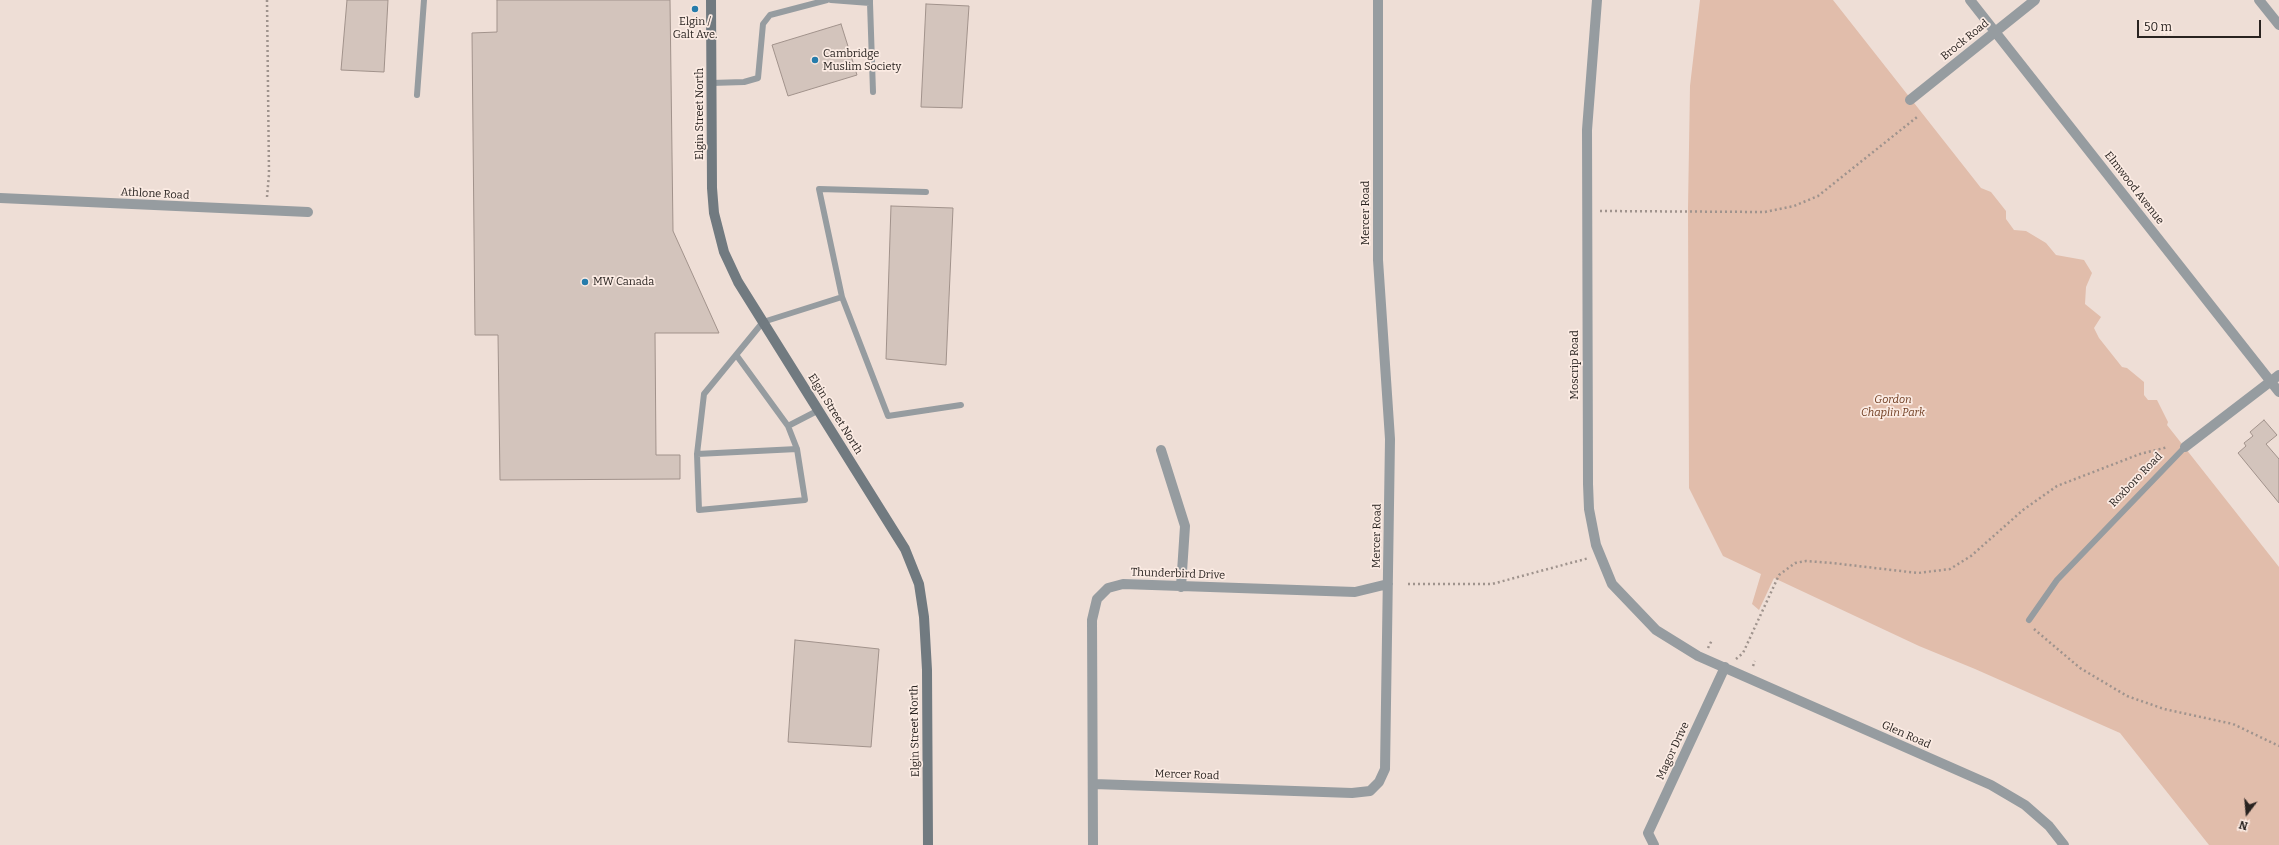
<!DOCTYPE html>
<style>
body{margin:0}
#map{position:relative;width:2279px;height:845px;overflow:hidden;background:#eeded6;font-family:Bitter,serif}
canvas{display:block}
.north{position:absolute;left:2227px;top:793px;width:40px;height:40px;-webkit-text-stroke:3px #fbebe3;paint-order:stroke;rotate:196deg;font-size:11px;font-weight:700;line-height:16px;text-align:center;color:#292320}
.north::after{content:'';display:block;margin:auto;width:14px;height:18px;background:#292320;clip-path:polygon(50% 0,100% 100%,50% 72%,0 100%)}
.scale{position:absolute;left:2137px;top:20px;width:124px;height:18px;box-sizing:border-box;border:2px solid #292320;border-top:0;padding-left:5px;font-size:12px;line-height:14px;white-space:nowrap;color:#292320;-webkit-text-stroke:3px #fbebe3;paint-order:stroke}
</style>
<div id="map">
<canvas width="2279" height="845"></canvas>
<div class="north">N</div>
<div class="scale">50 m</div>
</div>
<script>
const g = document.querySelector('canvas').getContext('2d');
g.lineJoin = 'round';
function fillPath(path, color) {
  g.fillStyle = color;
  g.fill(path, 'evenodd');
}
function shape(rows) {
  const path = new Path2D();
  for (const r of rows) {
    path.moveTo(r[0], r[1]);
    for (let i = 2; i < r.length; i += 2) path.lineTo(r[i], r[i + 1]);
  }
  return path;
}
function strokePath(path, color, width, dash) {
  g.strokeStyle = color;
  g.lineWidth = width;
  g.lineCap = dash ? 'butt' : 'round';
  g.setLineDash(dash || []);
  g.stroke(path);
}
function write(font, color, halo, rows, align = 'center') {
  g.font = font + ' Bitter,serif';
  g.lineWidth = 3.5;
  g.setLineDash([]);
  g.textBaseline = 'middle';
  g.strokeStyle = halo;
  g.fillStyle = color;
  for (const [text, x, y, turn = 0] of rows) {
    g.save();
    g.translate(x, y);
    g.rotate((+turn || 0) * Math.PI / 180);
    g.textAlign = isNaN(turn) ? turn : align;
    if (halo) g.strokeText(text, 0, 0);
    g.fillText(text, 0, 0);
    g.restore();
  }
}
fillPath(shape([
 [1700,0,1833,0,1981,188,1991,192,2006,211,2006,219,2014,230,2026,231,2046,243,2056,255,2084,260,2092,273,2086,287,2085,304,2101,317,2094,328,2099,338,2122,367,2127,368,2144,382,2144,395,2148,400,2157,400,2168,422,2167,425,2279,567,2279,845,2209,845,2120,733,1975,669,1919,646,1774,578,1759,610,1752,604,1761,574,1723,556,1689,488,1688,208,1690,86]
]), '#e1bdab');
const building = shape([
 [347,0,388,0,384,72,341,70,347,0],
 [497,0,670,0,673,231,719,333,655,333,656,455,680,455,680,479,500,480,498,335,475,335,472,33,497,32,497,0],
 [926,4,969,6,962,108,921,107,926,4],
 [841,24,857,75,788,96,772,45,841,24],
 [891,206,953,208,946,365,886,359,891,206],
 [2264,420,2277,435,2266,444,2279,459,2279,503,2238,453,2246,446,2244,443,2253,436,2250,432,2264,420],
 [795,640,879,649,871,747,788,742,795,640]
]);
fillPath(building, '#d3c4bc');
strokePath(building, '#a1928b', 1);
strokePath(shape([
 [267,197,269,174,267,0],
 [1600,211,1765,212,1794,206,1818,196,1917,117],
 [1408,584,1492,584,1589,558],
 [2034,629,2080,668,2127,696,2164,709,2233,724,2279,746],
 [1708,648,1712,640],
 [1736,659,1743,653,1779,575,1795,563,1806,561,1832,563,1918,573,1950,569,1971,556,2023,510,2057,486,2140,454,2168,447],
 [1753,666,1755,661]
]), '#9f938d', 2.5, [2, 3]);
strokePath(shape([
 [831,0,870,3,870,0],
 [870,3,873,92],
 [711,83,744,82,758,78,763,24,770,15,827,0],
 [417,95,424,0],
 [926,192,819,189,842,297,888,416,961,405],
 [737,356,788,426],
 [819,410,788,426,797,449,805,500,699,510,697,454,704,394,763,322,842,297],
 [697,454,797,449],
 [2029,620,2057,580,2185,447]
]), '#969ca0', 6);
strokePath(shape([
 [1597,0,1587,130,1588,484,1589,509,1596,545,1612,584,1656,630,1698,656,1991,785,2025,805,2049,826,2064,845],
 [1970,0,2279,392],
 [2259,0,2279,25],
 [1910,100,2035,0],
 [0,198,308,212],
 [2185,447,2279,375],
 [1161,450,1185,526,1181,587],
 [1094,784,1352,793,1370,791,1379,782,1385,769,1390,439,1378,260,1378,0],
 [1093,845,1092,620,1097,599,1108,588,1123,584,1355,592,1388,584],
 [1654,845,1648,833,1725,667]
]), '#969ca0', 10);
strokePath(shape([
 [711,0,712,188,714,213,724,252,738,282,905,549,919,584,924,617,927,670,928,845]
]), '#717a80', 10);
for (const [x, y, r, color] of [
 [695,9,4,"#267cab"],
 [815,60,4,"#267cab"],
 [585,282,4,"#267cab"]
]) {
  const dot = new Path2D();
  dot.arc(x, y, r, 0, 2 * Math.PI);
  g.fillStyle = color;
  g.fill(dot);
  strokePath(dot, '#fbebe3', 1.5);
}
write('11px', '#292320', '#fbebe3', [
 ["Elgin /",695,22,"center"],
 ["Galt Ave.",695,35,"center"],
 ["Cambridge",823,54],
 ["Muslim Society",823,67],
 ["MW Canada",593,282]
], 'left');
write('11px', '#292320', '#fbebe3', [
 ["Brock Road",1965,40,-39],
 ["Elgin Street North",700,114,-90],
 ["Elmwood Avenue",2134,188,52],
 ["Athlone Road",155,194,3],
 ["Mercer Road",1366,213,-90],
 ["Moscrip Road",1575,365,-90],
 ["Elgin Street North",835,414,58],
 ["Roxboro Road",2136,480,-46],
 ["Mercer Road",1377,536,-89],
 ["Thunderbird Drive",1178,574,2],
 ["Elgin Street North",915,731,-91],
 ["Glen Road",1906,735,24],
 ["Magor Drive",1673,751,-65],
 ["Mercer Road",1187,775,2]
]);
write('italic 11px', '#6e3b1f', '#fbebe3', [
 ["Gordon",1893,400],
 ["Chaplin Park",1893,413]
]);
</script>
